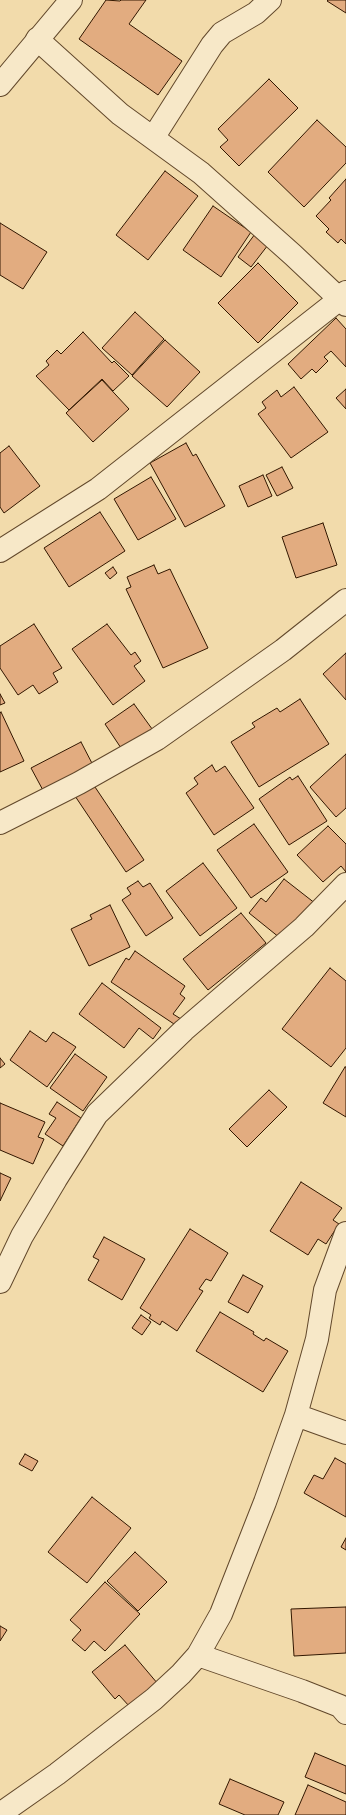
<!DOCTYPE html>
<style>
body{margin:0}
canvas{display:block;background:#f2dbab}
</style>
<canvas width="346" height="1815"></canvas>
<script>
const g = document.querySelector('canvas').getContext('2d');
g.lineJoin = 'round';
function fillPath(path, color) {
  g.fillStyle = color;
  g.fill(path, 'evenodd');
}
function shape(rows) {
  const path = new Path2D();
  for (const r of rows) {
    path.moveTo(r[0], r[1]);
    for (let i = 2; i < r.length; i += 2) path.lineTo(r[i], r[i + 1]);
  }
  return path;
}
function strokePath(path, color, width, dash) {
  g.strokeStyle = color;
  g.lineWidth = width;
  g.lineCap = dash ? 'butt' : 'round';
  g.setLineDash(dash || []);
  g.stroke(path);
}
const building = shape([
 [106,0,120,1,121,0,146,0,129,24,182,61,158,95,79,39,106,0],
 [328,0,346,0,346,13,327,1,328,0],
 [269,79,298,108,239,166,220,147,228,140,218,129,269,79],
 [317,120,346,147,346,163,304,207,268,172,317,120],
 [165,171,198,196,148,260,116,235,165,171],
 [346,179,346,244,341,239,338,243,326,232,329,229,316,216,331,200,329,198,346,179],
 [213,206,251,232,221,277,183,250,213,206],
 [0,223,47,252,23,289,0,275,0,223],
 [255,234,268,245,251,267,238,257,255,234],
 [258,263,298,303,258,343,218,303,258,263],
 [135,312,164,339,132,375,102,348,135,312],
 [336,318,346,329,346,367,331,351,324,357,328,361,316,373,312,369,301,379,288,364,336,318],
 [83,332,112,363,114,361,129,376,113,391,102,379,69,410,36,376,49,365,46,361,57,350,61,354,83,332],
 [165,340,200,372,167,407,132,376,165,340],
 [102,380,129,409,93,442,66,413,102,380],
 [294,387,328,432,291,458,258,414,266,408,262,402,277,390,281,397,294,387],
 [346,389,346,409,336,398,346,389],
 [186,443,193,456,196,454,225,506,185,527,150,463,186,443],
 [9,446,40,486,4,513,0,507,0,453,9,446],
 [282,467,293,488,277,496,266,475,282,467],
 [263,475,272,496,248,507,239,486,263,475],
 [151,477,176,519,138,540,114,499,151,477],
 [100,512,125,551,69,587,44,548,100,512],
 [323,523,337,565,296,578,282,537,323,523],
 [154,565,158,574,170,569,208,648,163,668,126,589,131,587,127,577,154,565],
 [113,567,117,573,110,579,105,573,113,567],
 [34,624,62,668,53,673,58,682,39,694,33,685,18,695,0,668,0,646,34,624],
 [107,624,131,655,135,652,141,661,134,666,145,681,113,705,72,649,107,624],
 [346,653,346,700,323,674,346,653],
 [0,694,5,703,0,705,0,694],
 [300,699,329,744,259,787,231,742,255,727,252,723,277,708,280,712,300,699],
 [134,704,155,733,125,754,105,724,134,704],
 [1,712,24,761,0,772,0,713,1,712],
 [81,742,95,769,45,794,31,768,81,742],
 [346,754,346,808,336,817,310,787,346,754],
 [212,765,216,772,225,766,254,808,214,835,186,793,198,784,194,778,212,765],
 [298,776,327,821,289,845,259,799,290,777,292,780,298,776],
 [93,784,144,860,126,872,75,796,93,784],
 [254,824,288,872,251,898,217,850,254,824],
 [328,826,346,844,346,872,341,866,323,882,297,855,328,826],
 [203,863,237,908,200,936,166,891,203,863],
 [284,879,316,904,285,942,249,913,261,898,266,902,284,879],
 [138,881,143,887,150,883,173,918,146,936,122,900,131,894,127,888,138,881],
 [110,905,130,947,89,966,71,929,92,919,90,915,110,905],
 [241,913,266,943,208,990,183,959,241,913],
 [135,951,185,986,180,994,185,998,173,1014,181,1019,177,1026,111,982,126,958,129,960,135,951],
 [330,968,346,981,346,1048,331,1067,282,1029,330,968],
 [102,983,161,1028,153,1039,139,1028,124,1048,79,1014,102,983],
 [30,1031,46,1042,53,1032,76,1047,47,1087,10,1060,30,1031],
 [75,1054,107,1077,83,1111,50,1088,75,1054],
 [0,1058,5,1064,0,1068,0,1058],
 [345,1067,346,1067,346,1117,323,1103,345,1067],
 [269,1090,287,1107,247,1147,229,1129,269,1090],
 [57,1102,81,1118,63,1146,45,1134,56,1118,49,1114,57,1102],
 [0,1103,45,1122,38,1137,44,1139,33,1164,0,1150,0,1103],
 [0,1173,11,1178,0,1201,0,1173],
 [301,1182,342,1208,333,1220,339,1224,326,1244,318,1239,308,1255,270,1231,301,1182],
 [190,1229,228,1253,211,1281,206,1279,199,1289,203,1291,177,1331,162,1321,160,1325,149,1318,151,1315,140,1308,190,1229],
 [104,1237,145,1259,122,1300,88,1280,99,1260,93,1257,104,1237],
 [243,1275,263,1286,248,1313,228,1302,243,1275],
 [220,1312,254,1332,253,1334,264,1341,266,1338,288,1351,263,1392,196,1351,220,1312],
 [141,1315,151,1322,142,1335,132,1328,141,1315],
 [25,1454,38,1461,32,1471,19,1464,25,1454],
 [335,1458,346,1464,346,1517,304,1493,314,1475,323,1479,335,1458],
 [92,1497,131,1528,87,1583,48,1552,92,1497],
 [346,1538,346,1550,341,1547,346,1538],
 [135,1552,167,1582,138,1611,107,1581,135,1552],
 [105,1582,140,1614,105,1651,94,1641,85,1651,72,1640,81,1630,70,1620,105,1582],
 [346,1607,346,1653,294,1656,291,1609,346,1607],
 [0,1626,7,1630,0,1641,0,1626],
 [125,1645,158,1684,130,1707,119,1695,115,1699,92,1672,125,1645],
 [315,1753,346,1766,346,1794,305,1777,315,1753],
 [230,1779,284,1802,278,1815,245,1815,219,1804,230,1779],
 [308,1785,346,1802,346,1815,295,1815,308,1785]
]);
fillPath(building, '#e2ac80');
strokePath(building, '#321700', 1);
const minor = shape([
 [37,39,120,114,201,173,293,255,346,305],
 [153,138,212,45,222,33,256,13,270,0],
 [0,551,98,489,340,299,346,292],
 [0,823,79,783,157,739,283,650,346,600],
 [346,1233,325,1290,317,1339,296,1415,265,1502,221,1614,198,1655,302,1691,340,1706,346,1713],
 [0,1282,22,1236,56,1179,97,1114,184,1030,304,927,346,884],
 [296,1415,346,1433],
 [0,1814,57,1774,154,1699,181,1674,198,1655]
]);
const tertiary = shape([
 [0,85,71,0]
]);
strokePath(minor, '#62482b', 24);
strokePath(tertiary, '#62482b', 24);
strokePath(minor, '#f7e8c8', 22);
strokePath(tertiary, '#f7e8c8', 22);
</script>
